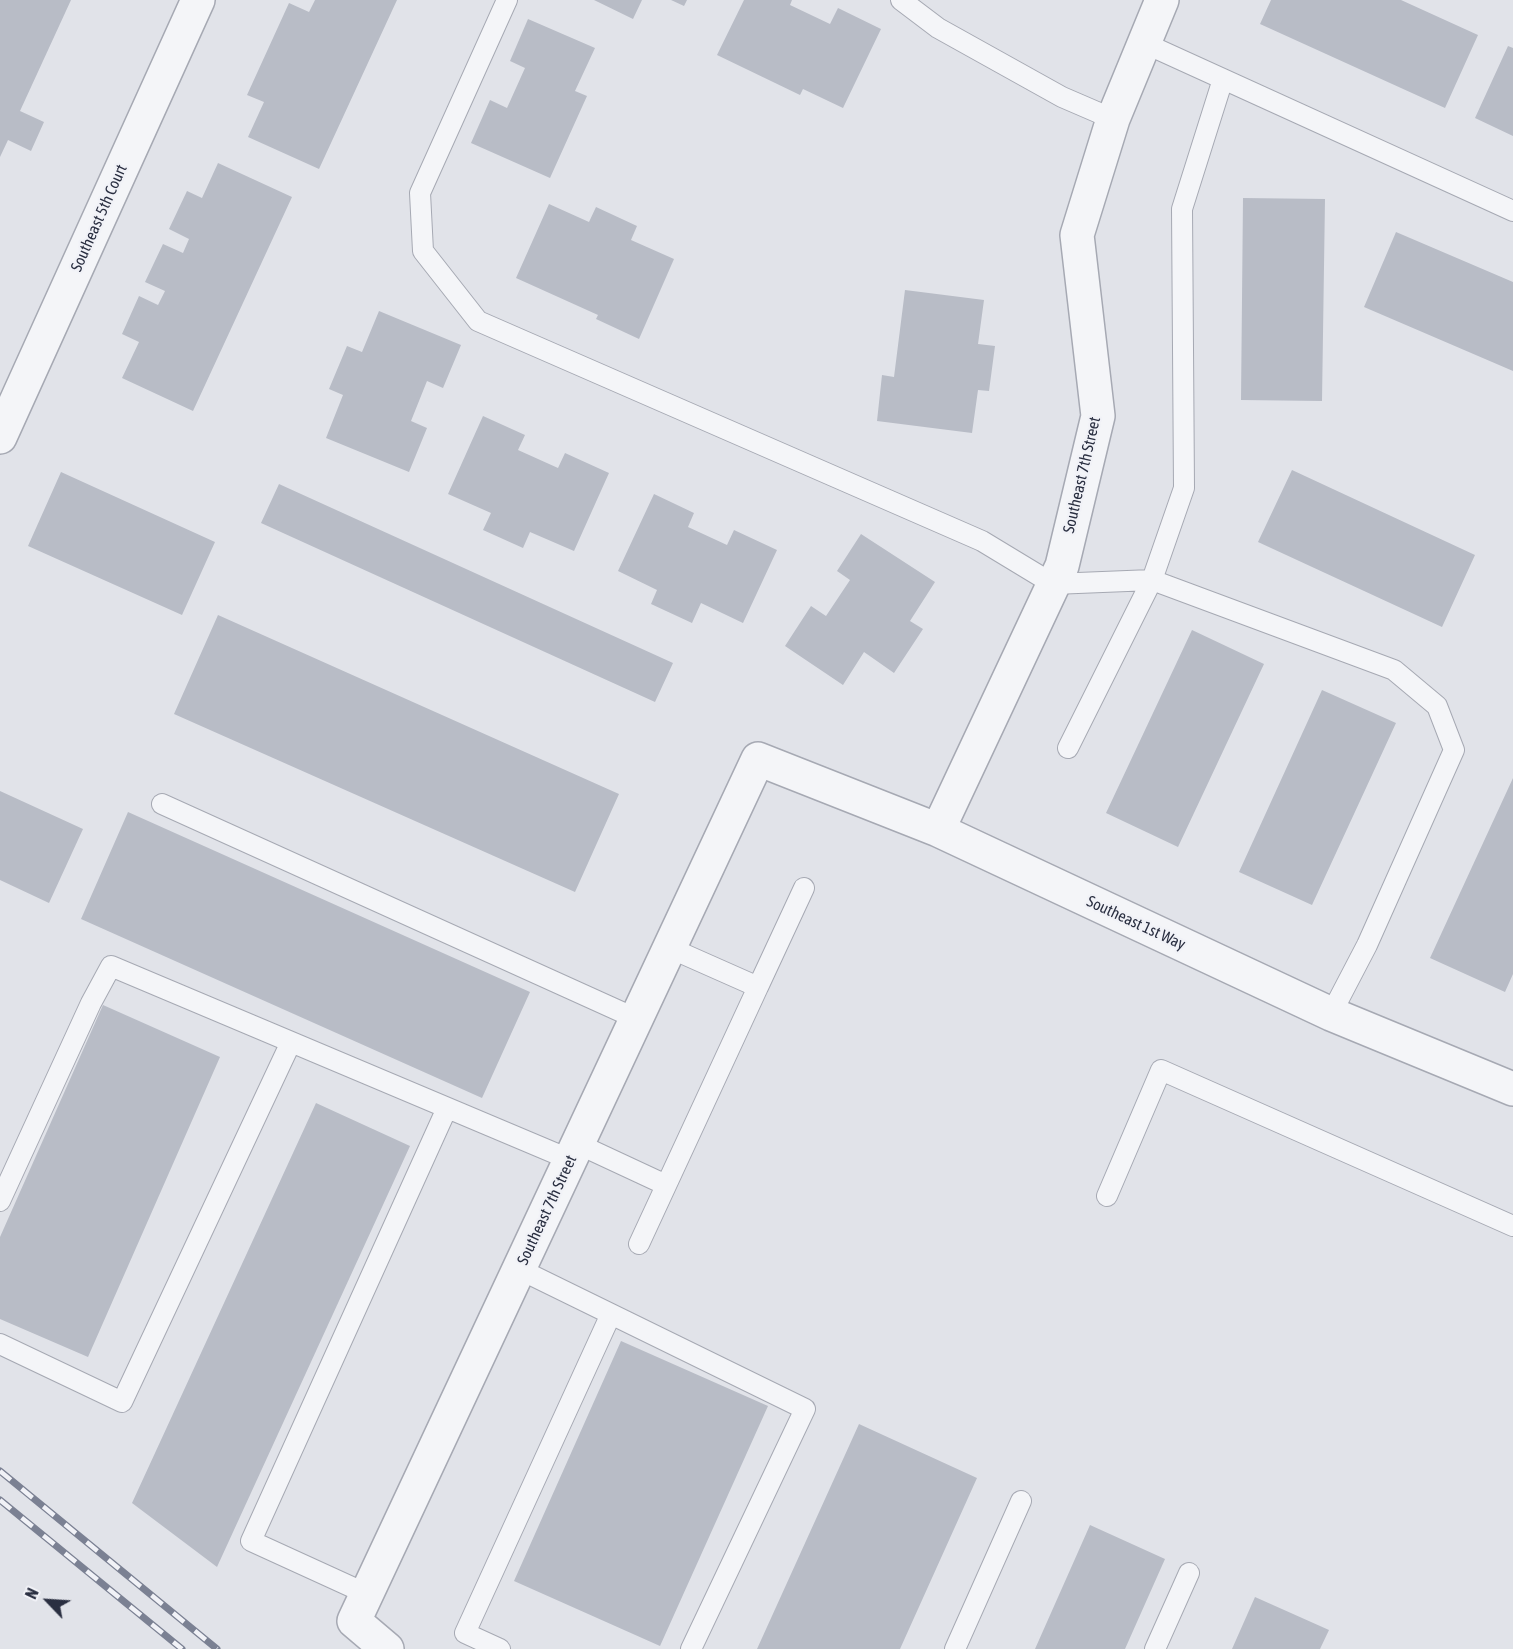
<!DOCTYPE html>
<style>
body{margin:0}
#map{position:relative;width:1513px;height:1649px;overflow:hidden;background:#e1e3e9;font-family:"Asap Condensed",sans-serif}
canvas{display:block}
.north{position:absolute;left:18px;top:1571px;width:60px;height:60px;-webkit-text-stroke:4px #f1f2f7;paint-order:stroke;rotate:295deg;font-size:16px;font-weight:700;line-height:24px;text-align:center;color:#2a2f41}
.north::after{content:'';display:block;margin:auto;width:21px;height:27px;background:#2a2f41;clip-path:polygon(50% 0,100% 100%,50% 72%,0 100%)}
</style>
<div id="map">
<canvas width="1513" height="1649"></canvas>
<div class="north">N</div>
</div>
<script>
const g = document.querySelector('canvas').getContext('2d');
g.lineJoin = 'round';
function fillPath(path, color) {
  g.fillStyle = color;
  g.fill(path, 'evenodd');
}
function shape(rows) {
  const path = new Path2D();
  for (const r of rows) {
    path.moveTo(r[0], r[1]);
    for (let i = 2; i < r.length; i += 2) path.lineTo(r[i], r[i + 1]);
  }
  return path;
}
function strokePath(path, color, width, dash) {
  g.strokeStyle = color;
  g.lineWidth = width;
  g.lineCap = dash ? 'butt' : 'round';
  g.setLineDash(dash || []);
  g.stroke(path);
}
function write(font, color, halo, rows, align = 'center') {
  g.font = font + ' "Asap Condensed",sans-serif';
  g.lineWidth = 4.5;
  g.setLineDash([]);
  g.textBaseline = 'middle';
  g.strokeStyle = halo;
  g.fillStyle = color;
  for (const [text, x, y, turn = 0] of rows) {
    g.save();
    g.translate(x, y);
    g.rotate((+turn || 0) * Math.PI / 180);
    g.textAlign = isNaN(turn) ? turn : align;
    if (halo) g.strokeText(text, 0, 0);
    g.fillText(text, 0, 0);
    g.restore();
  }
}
fillPath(shape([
 [0,0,71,0,20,111,44,122,31,151,8,140,0,157],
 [315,0,397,0,319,169,248,137,264,102,247,95,289,3,309,12],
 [594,0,642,0,633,19],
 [671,0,687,0,684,6],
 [744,0,792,0,790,5,830,24,838,8,881,29,843,108,803,89,800,95,717,55],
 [1271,0,1401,0,1478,35,1445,108,1260,24],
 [528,19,595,48,575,91,587,96,550,178,471,143,490,100,507,108,525,68,510,61],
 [1508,46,1513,48,1513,136,1475,118],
 [218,163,292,197,193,411,122,378,139,342,122,334,139,296,158,305,165,291,145,282,163,244,183,253,189,239,169,229,187,191,202,198],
 [1243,198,1325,199,1322,401,1241,400],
 [549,204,589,222,596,207,637,226,631,240,674,259,639,339,596,319,598,315,516,278],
 [1396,232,1513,282,1513,371,1364,307],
 [905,290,984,300,978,344,995,346,989,391,978,390,972,433,877,421,882,375,894,377],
 [379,311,461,345,443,388,427,381,411,421,427,428,409,472,326,438,343,395,329,389,347,346,362,352],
 [483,416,525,435,518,450,558,468,565,453,609,473,574,551,530,532,523,548,483,530,491,513,448,494],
 [1292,470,1475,555,1442,627,1258,542],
 [61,472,215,542,182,615,28,546],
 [279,484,673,663,655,702,261,523],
 [654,494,694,513,688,527,727,545,734,530,777,550,743,623,701,603,692,623,651,604,657,590,618,571],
 [861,534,935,582,910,621,923,629,894,673,864,652,843,685,785,646,811,606,826,616,850,580,837,571],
 [218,615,619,794,575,892,174,714],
 [1192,630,1264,664,1178,847,1106,813],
 [1322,690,1396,723,1312,905,1239,872],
 [1513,778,1513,974,1505,992,1430,958],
 [0,791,83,829,49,903,0,880],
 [128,812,530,992,482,1098,81,919],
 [103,1005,220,1057,88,1357,0,1319,0,1237],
 [316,1103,410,1146,217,1567,132,1503],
 [621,1341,768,1406,660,1646,514,1581],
 [859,1424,977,1478,900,1649,757,1649],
 [1090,1525,1165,1559,1125,1649,1035,1649],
 [1255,1597,1329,1630,1320,1649,1232,1649]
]), '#b8bcc6');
const lane = shape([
 [507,0,420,193,423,251,478,321,982,541,1053,584,1152,580,1394,670,1437,706,1454,750,1367,945,1331,1014],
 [901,0,938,28,1062,97,1113,119],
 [1144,43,1513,211],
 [1068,748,1152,580,1184,488,1182,209,1223,79],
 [162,804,637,1019],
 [758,987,804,888],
 [578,1144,666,1185],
 [1107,1196,1161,1070,1513,1226],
 [0,1201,91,1003,111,966,571,1160],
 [639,1244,758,987,670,948],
 [519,1269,805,1409,691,1649],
 [0,1344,122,1402,291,1042],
 [367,1594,251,1541,447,1108],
 [500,1649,465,1633,611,1314],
 [955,1649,1021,1501],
 [1155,1649,1189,1573]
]);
const street = shape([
 [0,437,198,0],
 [938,830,1062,566,1098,416,1077,235,1113,119,1162,0],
 [387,1649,354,1621,758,759,938,830,1331,1014,1513,1089]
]);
strokePath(lane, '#a6a9b3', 22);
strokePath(street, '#a6a9b3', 36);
strokePath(lane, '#f4f5f8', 20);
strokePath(street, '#f4f5f8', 33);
const rail = shape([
 [0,1471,217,1649],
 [0,1500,182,1649]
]);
strokePath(rail, '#7b8193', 7);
strokePath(rail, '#f1f2f7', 4.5, [14]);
write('16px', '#2a2f41', '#f1f2f7', [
 ["Southeast 5th Court",99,218,-66],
 ["Southeast 7th Street",1082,475,-77],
 ["Southeast 1st Way",1136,923,25],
 ["Southeast 7th Street",547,1210,-65]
]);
</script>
